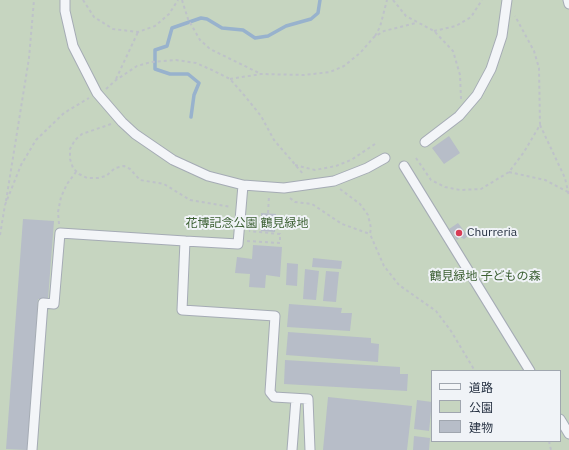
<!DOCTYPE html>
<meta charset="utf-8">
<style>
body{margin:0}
#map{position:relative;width:569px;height:450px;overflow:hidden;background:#e0e4ea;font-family:"IBM Plex Sans","Noto Sans JP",sans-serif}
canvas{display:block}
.legend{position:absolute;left:431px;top:370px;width:130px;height:72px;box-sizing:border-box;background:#f0f3f7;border:1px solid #a0a6af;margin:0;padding:5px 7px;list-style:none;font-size:12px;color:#273243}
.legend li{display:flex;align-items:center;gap:8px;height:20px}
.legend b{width:20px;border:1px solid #a0a6af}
</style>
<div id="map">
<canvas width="569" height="450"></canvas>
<ul class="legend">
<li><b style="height:5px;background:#f3f5f8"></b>道路</li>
<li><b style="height:11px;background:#c6d5c0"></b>公園</li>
<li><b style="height:11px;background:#b7bdc8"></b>建物</li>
</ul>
</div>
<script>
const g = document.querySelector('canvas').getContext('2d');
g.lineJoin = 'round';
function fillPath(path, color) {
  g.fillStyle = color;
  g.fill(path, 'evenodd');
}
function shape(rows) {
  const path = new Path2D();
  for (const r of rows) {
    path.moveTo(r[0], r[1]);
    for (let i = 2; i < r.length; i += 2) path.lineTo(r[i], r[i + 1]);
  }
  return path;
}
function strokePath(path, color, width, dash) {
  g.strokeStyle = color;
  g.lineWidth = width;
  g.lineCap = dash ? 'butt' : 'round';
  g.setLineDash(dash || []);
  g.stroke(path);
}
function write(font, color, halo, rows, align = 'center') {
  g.font = font + ' "IBM Plex Sans","Noto Sans JP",sans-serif';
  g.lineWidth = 4;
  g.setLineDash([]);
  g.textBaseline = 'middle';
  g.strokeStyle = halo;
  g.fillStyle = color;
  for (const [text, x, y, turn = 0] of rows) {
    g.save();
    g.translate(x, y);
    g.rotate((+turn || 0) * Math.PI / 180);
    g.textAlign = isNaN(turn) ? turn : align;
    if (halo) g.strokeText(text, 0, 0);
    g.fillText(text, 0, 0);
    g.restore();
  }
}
fillPath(shape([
 [0,0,569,0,569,450,0,450],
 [432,371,560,371,560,441,432,441]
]), '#c6d5c0');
strokePath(shape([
 [191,117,194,95,199,83,188,74,170,74,155,69,155,50,167,46,172,28,201,18,207,19,222,28,243,30,255,38,268,36,286,26,311,19,318,13,320,0]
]), '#98b2cd', 3.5);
fillPath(shape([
 [449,136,460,153,444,164,432,148],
 [261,213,276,214,275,232,261,231],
 [23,219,54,221,48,299,38,299,27,450,6,449],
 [458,223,468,236,464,239,460,237,457,240,449,229],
 [253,245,282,247,280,277,266,275,265,288,249,287,250,274,235,273,237,257,252,259],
 [313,258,342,261,341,269,312,267],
 [287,263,298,264,297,286,286,285],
 [305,269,319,271,316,300,303,299],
 [326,271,339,272,336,302,323,301],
 [289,304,342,308,341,313,352,313,350,331,287,327],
 [288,332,371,338,371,343,379,344,378,362,286,355],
 [285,360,400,367,400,374,408,374,407,391,284,384],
 [328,397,412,406,407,450,323,450],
 [417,400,432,402,429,431,414,429],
 [414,436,430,438,429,450,413,450]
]), '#b7bdc8');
const street = shape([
 [65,0,65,11,73,46,97,93,122,122,135,134,173,160,208,176,243,185,284,188,334,181,367,168,385,158],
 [568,0,569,4],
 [425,142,459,116,477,95,491,69,502,36,507,0],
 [404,166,530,371],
 [185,241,238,244,243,185],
 [560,419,569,434],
 [32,450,43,303,54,304,60,233,185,241,182,310,275,316,270,392,274,397,308,399,310,450],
 [292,450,296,399]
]);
strokePath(street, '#a5abb5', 11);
strokePath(shape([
 [83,0,94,17,113,29,138,32,155,26,169,14,178,0],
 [182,0,188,19,200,40,210,49,259,73],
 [393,0,406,16,434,31,453,51,460,75,461,99],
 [434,31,456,26,471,17,482,0],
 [375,36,380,27,387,0],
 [116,79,138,32],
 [230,79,261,74,304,75,330,72,344,66,360,53,374,37,384,31,416,23],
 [106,89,116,80,137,66,151,62,176,60,196,63,212,70,230,79,244,95,261,116,274,140,304,175],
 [111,124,82,134,75,140,70,149,70,159,73,168,79,174,87,178,98,178,106,176,115,168,124,166,130,169,140,180,164,184,190,200,231,207],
 [540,125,565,178,569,196],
 [416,158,431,180,445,187,460,190,481,189,509,172,524,152,540,125,539,68,534,51,515,16],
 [295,165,315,170,336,166,351,160,375,144],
 [509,172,545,180,568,192],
 [340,189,360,204,368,215,371,228,370,234,384,266,399,285,436,311,451,331,475,371],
 [290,198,295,202,312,204,342,224,370,234],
 [6,201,29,58,34,0],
 [5,205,21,165,36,140,64,113,89,98],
 [268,213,269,196],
 [59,224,58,212,61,197,67,184,76,172],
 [0,235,5,205],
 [247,241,280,243,280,234,249,231],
 [549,441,551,450]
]), '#bec2c9', 2, [3, 3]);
strokePath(street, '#f3f5f8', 9);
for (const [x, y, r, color] of [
 [459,233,4,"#d83c55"]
]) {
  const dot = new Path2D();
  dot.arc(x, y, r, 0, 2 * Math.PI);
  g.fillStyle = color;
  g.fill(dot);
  strokePath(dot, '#f0f3f7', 1.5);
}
write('12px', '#3c6033', '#f0f3f7', [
 ["花博記念公園 鶴見緑地",247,224],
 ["鶴見緑地 子どもの森",485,277]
]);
write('12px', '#273243', '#f0f3f7', [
 ["Churreria",467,233]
], 'left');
</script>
